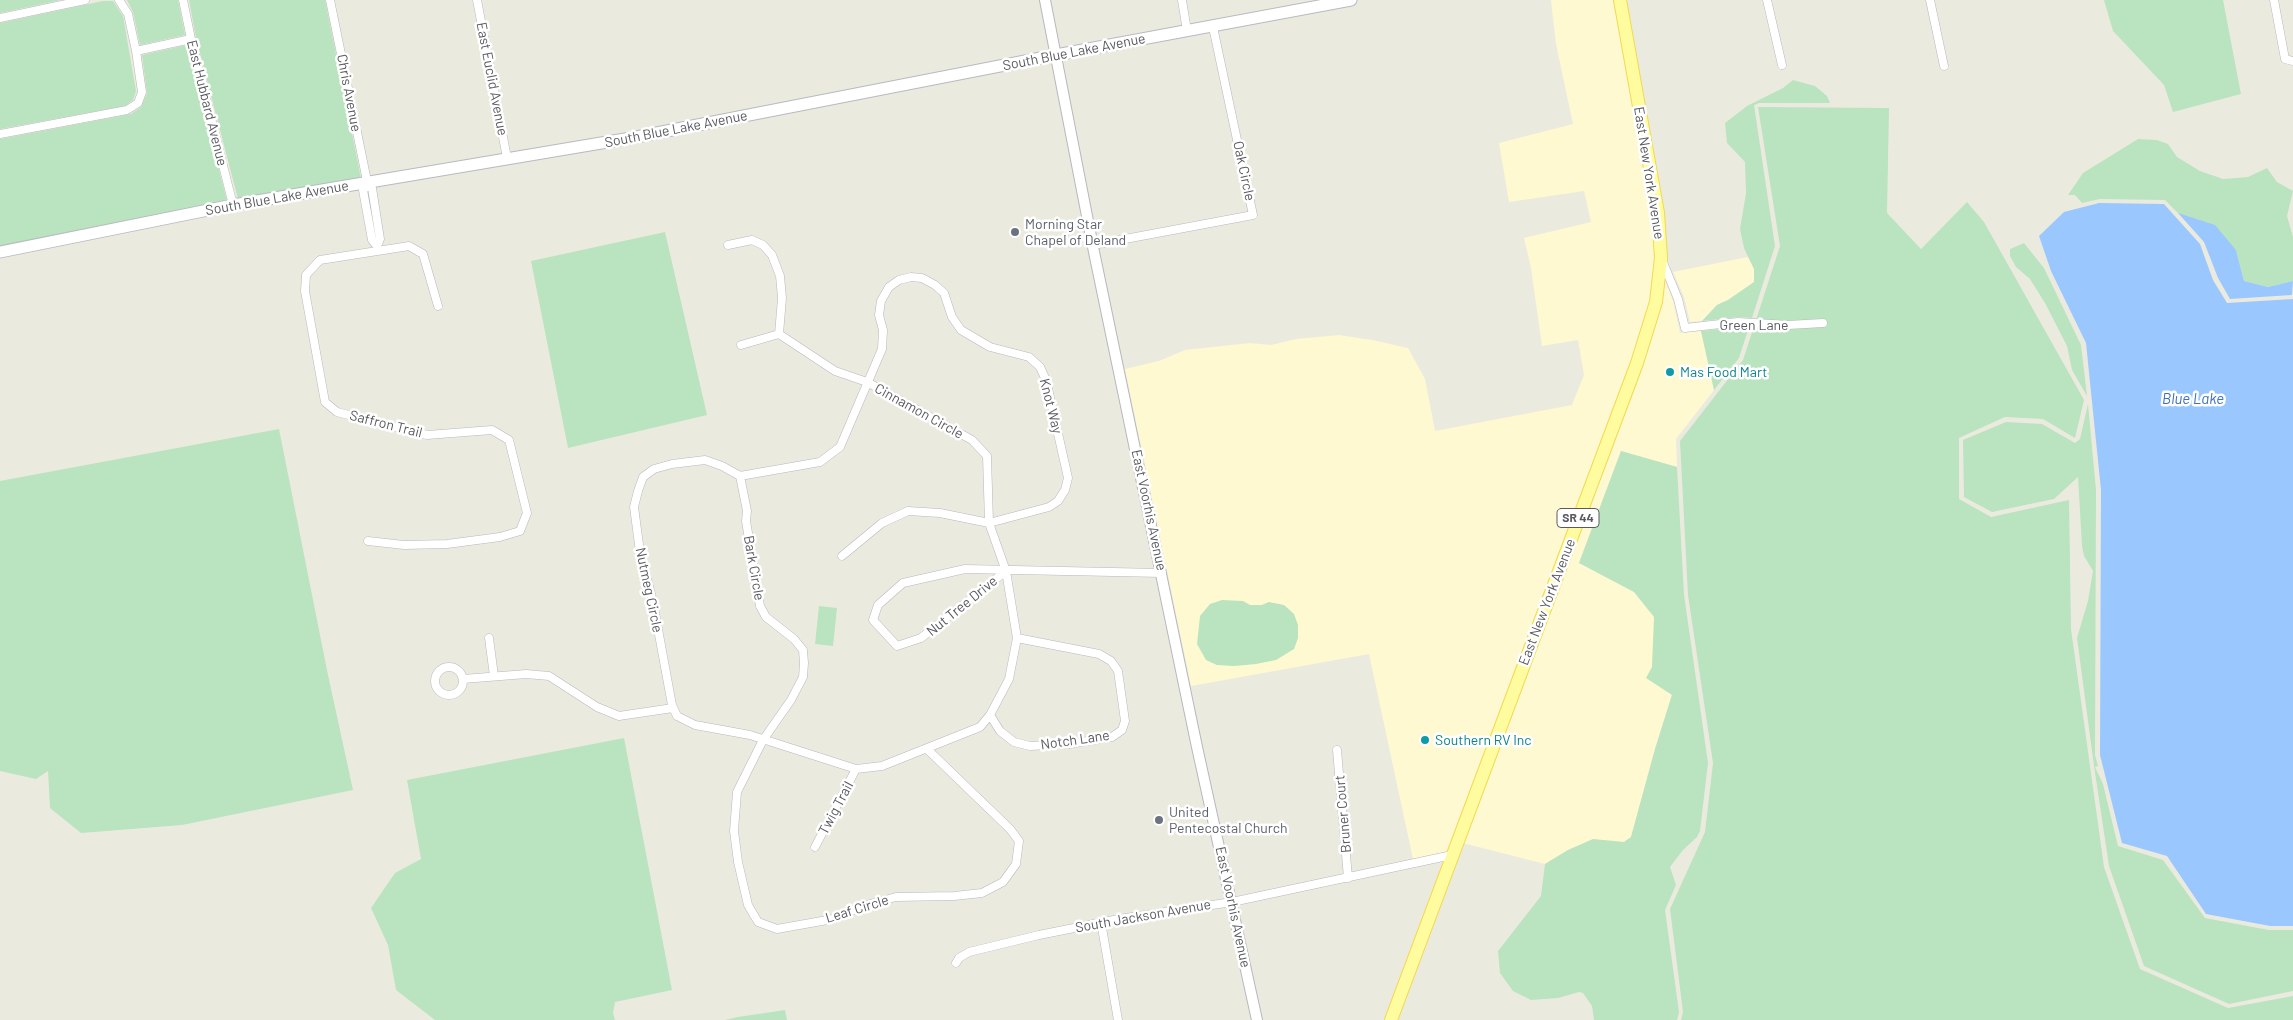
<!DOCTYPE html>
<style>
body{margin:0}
canvas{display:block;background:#ebeadf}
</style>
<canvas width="2293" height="1020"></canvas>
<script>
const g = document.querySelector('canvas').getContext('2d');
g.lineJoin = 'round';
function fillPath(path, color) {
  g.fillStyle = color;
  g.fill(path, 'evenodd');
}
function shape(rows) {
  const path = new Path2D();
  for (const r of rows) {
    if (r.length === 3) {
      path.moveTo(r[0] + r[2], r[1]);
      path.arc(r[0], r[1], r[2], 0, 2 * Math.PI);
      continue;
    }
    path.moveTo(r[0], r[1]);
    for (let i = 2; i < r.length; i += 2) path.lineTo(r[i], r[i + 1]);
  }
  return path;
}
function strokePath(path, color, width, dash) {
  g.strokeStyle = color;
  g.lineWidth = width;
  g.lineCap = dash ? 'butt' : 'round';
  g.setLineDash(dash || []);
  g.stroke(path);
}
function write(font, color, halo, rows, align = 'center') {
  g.font = font + ' Barlow,sans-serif';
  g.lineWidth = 5;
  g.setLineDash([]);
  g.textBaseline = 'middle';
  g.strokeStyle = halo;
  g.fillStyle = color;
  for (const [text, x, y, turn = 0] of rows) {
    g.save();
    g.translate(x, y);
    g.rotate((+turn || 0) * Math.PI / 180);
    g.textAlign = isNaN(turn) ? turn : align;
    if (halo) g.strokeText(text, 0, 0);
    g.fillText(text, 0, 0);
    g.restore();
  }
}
fillPath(shape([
 [1551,0,1614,0,1654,227,1656,259,1650,301,1631,362,1448,851,1413,859,1369,654,1191,686,1125,369,1159,361,1185,350,1250,343,1271,345,1296,339,1339,335,1372,340,1408,348,1425,379,1435,431,1572,405,1584,375,1578,340,1542,346,1531,268,1524,238,1591,222,1584,191,1509,202,1499,143,1573,124,1556,44],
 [1242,601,1249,605,1262,605,1269,602,1256,664,1217,665],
 [1748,257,1754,269,1754,282,1728,300,1717,305,1702,321,1690,322,1684,297,1673,272],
 [1665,280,1673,301,1680,333,1701,331,1714,390,1676,439,1677,467,1621,451,1579,563,1634,592,1655,617,1652,667,1672,694,1655,749,1631,837,1624,842,1593,840,1568,850,1545,864,1463,843]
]), '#fef9d1');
fillPath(shape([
 [0,0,61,0,0,13],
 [127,0,178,0,185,35,140,45,133,12],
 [189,0,325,0,361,178,238,199,196,38],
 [2104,0,2223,0,2241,94,2173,112,2164,85,2113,31],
 [103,1,113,1,123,16,136,91,133,100,125,106,0,129,0,23],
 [187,45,227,201,0,247,0,139,131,114,141,107,147,93,142,55],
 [1793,80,1815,86,1827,96,1830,103,1759,103,1754,105,1775,246,1752,318,1739,317,1702,321,1717,305,1728,300,1754,282,1754,269,1744,248,1740,229,1746,193,1745,162,1727,143,1725,123,1747,106,1783,88],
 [1758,107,1889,108,1887,213,1921,249,1967,202,1984,222,2084,400,2075,438,2043,419,2005,417,1959,438,1959,499,1991,517,2069,500,2071,629,2104,867,2140,969,2228,1008,2293,996,2293,1020,1681,1020,1683,1012,1670,909,1705,832,1713,763,1688,595,1680,441,1743,360,1780,246],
 [2138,139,2157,140,2168,144,2177,157,2200,171,2223,179,2248,177,2267,168,2277,182,2293,191,2287,216,2293,237,2293,281,2268,287,2244,281,2236,250,2178,213,2165,200,2100,199,2082,203,2075,195,2068,195,2083,173],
 [665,232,707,415,568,448,531,261],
 [2024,243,2044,268,2081,345,2087,396,2072,370,2067,346,2045,303,2030,279,2016,267,2010,256,2010,249],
 [1738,327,1749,327,1739,358,1714,390,1701,331],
 [2088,404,2096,490,2095,755,2098,766,2095,767,2103,784,2118,846,2163,860,2205,918,2269,930,2293,930,2293,991,2229,1004,2144,966,2109,866,2094,766,2077,638,2088,601,2093,571,2084,556,2082,546,2078,477,2054,499,1992,512,1964,497,1963,440,2006,422,2042,424,2075,443,2080,439],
 [279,429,328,675,353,790,182,825,81,833,50,808,48,771,36,779,0,771,0,481],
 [1621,451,1677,467,1684,595,1708,763,1700,831,1697,837,1683,850,1670,867,1676,885,1665,910,1679,1012,1677,1020,1594,1020,1592,1006,1583,993,1579,992,1558,998,1531,1000,1513,991,1500,973,1498,951,1541,896,1545,864,1568,850,1593,839,1624,842,1631,837,1655,749,1672,695,1646,678,1652,667,1654,617,1634,592,1579,563],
 [1222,600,1243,601,1250,605,1262,605,1269,602,1284,605,1294,614,1298,625,1298,638,1294,649,1276,660,1256,664,1234,666,1217,665,1206,660,1197,644,1200,616,1210,604],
 [819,606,837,608,833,646,815,644],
 [624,738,672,990,615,1002,613,1013,615,1020,435,1020,396,990,388,945,371,908,395,873,421,859,407,780],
 [785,1010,787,1020,725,1020,738,1017]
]), '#bae4bf');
fillPath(shape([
 [2099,203,2164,204,2200,244,2213,280,2227,303,2293,299,2293,926,2270,926,2206,914,2167,856,2122,843,2100,755,2101,490,2086,343,2051,271,2039,236,2064,212],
 [2178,213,2215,225,2236,250,2244,281,2268,287,2293,281,2292,295,2230,299,2218,278,2204,242]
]), '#9bc7ff');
const minor = shape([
 [183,0,191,39,233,205],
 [330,0,368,186,372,188,380,239,377,246,377,251],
 [477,0,507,158],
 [1182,0,1187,31],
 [1767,0,1782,65],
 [1930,0,1944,66],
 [2274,0,2285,59,2293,61],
 [0,18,85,0],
 [136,51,191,39],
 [0,134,127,110,138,103,142,92,136,51,128,14,119,0],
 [368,186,363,190,372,240,377,246],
 [728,245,752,240,763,245,772,255,780,276,782,298,779,334],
 [1093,245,1253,215,1213,27],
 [1662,260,1678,299,1685,328,1738,322,1788,325,1823,323],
 [740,476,722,466,705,460,672,464,654,469,643,477,638,491,634,507,640,552,653,602,672,705,677,716,695,725,750,735,856,769,882,766,980,727,990,715,1009,679,1017,638,1006,571,989,523,987,456,972,440,867,382,835,371,779,334,741,345],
 [368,541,404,545,447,544,500,537,520,531,527,513,509,440,492,430,427,435,337,412,325,402,305,291,306,275,320,260,409,246,423,254,438,306],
 [842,556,882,523,908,511,940,513,989,523,1049,507,1058,501,1065,490,1068,478,1046,380,1040,367,1029,357,990,347,961,330,952,317,944,293,935,285,922,278,911,277,899,280,889,287,881,301,879,315,883,330,882,349,840,447,820,462,740,476,747,511,746,521,760,606,766,617,794,639,803,650,804,663,803,677,791,700,763,740,737,792,734,831,738,862,748,905,758,922,777,929,833,919,863,906,896,897,954,896,982,893,1003,882,1016,864,1019,841,1010,829,927,749],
 [1006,571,921,638,897,646,873,620,878,605,903,583,965,569,1162,573],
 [489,638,494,676],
 [449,681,14],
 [463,679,526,674,549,676,597,707,619,716,673,708],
 [990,715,1000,731,1014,742,1030,746,1069,744,1112,737,1122,730,1125,721,1118,671,1111,661,1099,654,1017,638],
 [1337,750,1348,878],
 [815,847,856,769],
 [1101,922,1118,1020],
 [956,963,959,958,969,952,1039,935,1119,919,1232,902,1452,855]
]);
const tertiary = shape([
 [1045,0,1094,252,1197,747,1257,1020]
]);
const secondary = shape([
 [0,252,233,205,631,138,1056,55,1351,0]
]);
const primary = shape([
 [1391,1020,1637,363,1656,302,1661,258,1658,213,1620,0]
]);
strokePath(minor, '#b7b8be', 9);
strokePath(tertiary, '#b7b8be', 12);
strokePath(secondary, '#b8bac1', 13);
strokePath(primary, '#f2d951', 14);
strokePath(minor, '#fff', 8);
strokePath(tertiary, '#fff', 10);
strokePath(secondary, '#fff', 11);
strokePath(primary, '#fffca0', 12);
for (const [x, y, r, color] of [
 [1015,232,5,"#6b7280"],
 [1670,372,5,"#0f9aa8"],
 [1425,740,5,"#0f9aa8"],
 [1159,820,5,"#6b7280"]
]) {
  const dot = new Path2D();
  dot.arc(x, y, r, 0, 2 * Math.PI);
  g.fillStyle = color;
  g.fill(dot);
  strokePath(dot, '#fff', 2);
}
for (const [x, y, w] of [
 [1578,518,42]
]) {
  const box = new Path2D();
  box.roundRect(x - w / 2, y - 9.5, w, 19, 4);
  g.fillStyle = '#fff';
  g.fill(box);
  strokePath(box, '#585a60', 1);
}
write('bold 12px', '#585a60', null, [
 ["SR 44",1578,518]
]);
write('14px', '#585a60', '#fff', [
 ["South Blue Lake Avenue",1074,52,-11],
 ["East Euclid Avenue",492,79,79],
 ["Chris Avenue",349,93,79],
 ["East Hubbard Avenue",207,103,76],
 ["South Blue Lake Avenue",676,129,-11],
 ["Oak Circle",1244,171,78],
 ["East New York Avenue",1649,173,81],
 ["South Blue Lake Avenue",277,198,-10],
 ["Green Lane",1754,325],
 ["Knot Way",1051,406,76],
 ["Cinnamon Circle",919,411,29],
 ["Saffron Trail",386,424,14],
 ["East Voorhis Avenue",1149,510,78],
 ["Bark Circle",754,568,80],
 ["Nutmeg Circle",649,590,78],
 ["East New York Avenue",1547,602,-69],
 ["Nut Tree Drive",962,606,-39],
 ["Notch Lane",1075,740,-8],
 ["Twig Trail",836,808,-62],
 ["Bruner Court",1343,814,-95],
 ["East Voorhis Avenue",1233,907,78],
 ["Leaf Circle",857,909,-17],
 ["South Jackson Avenue",1143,916,-10]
]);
write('14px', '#5b616d', '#fff', [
 ["Morning Star",1025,224],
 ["Chapel of Deland",1025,240],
 ["United",1169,812],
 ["Pentecostal Church",1169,828]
], 'left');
write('14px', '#0d838f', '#fff', [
 ["Mas Food Mart",1680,372],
 ["Southern RV Inc",1435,740]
], 'left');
write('italic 15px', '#3e6ec2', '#fff', [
 ["Blue Lake",2193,399]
]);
</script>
